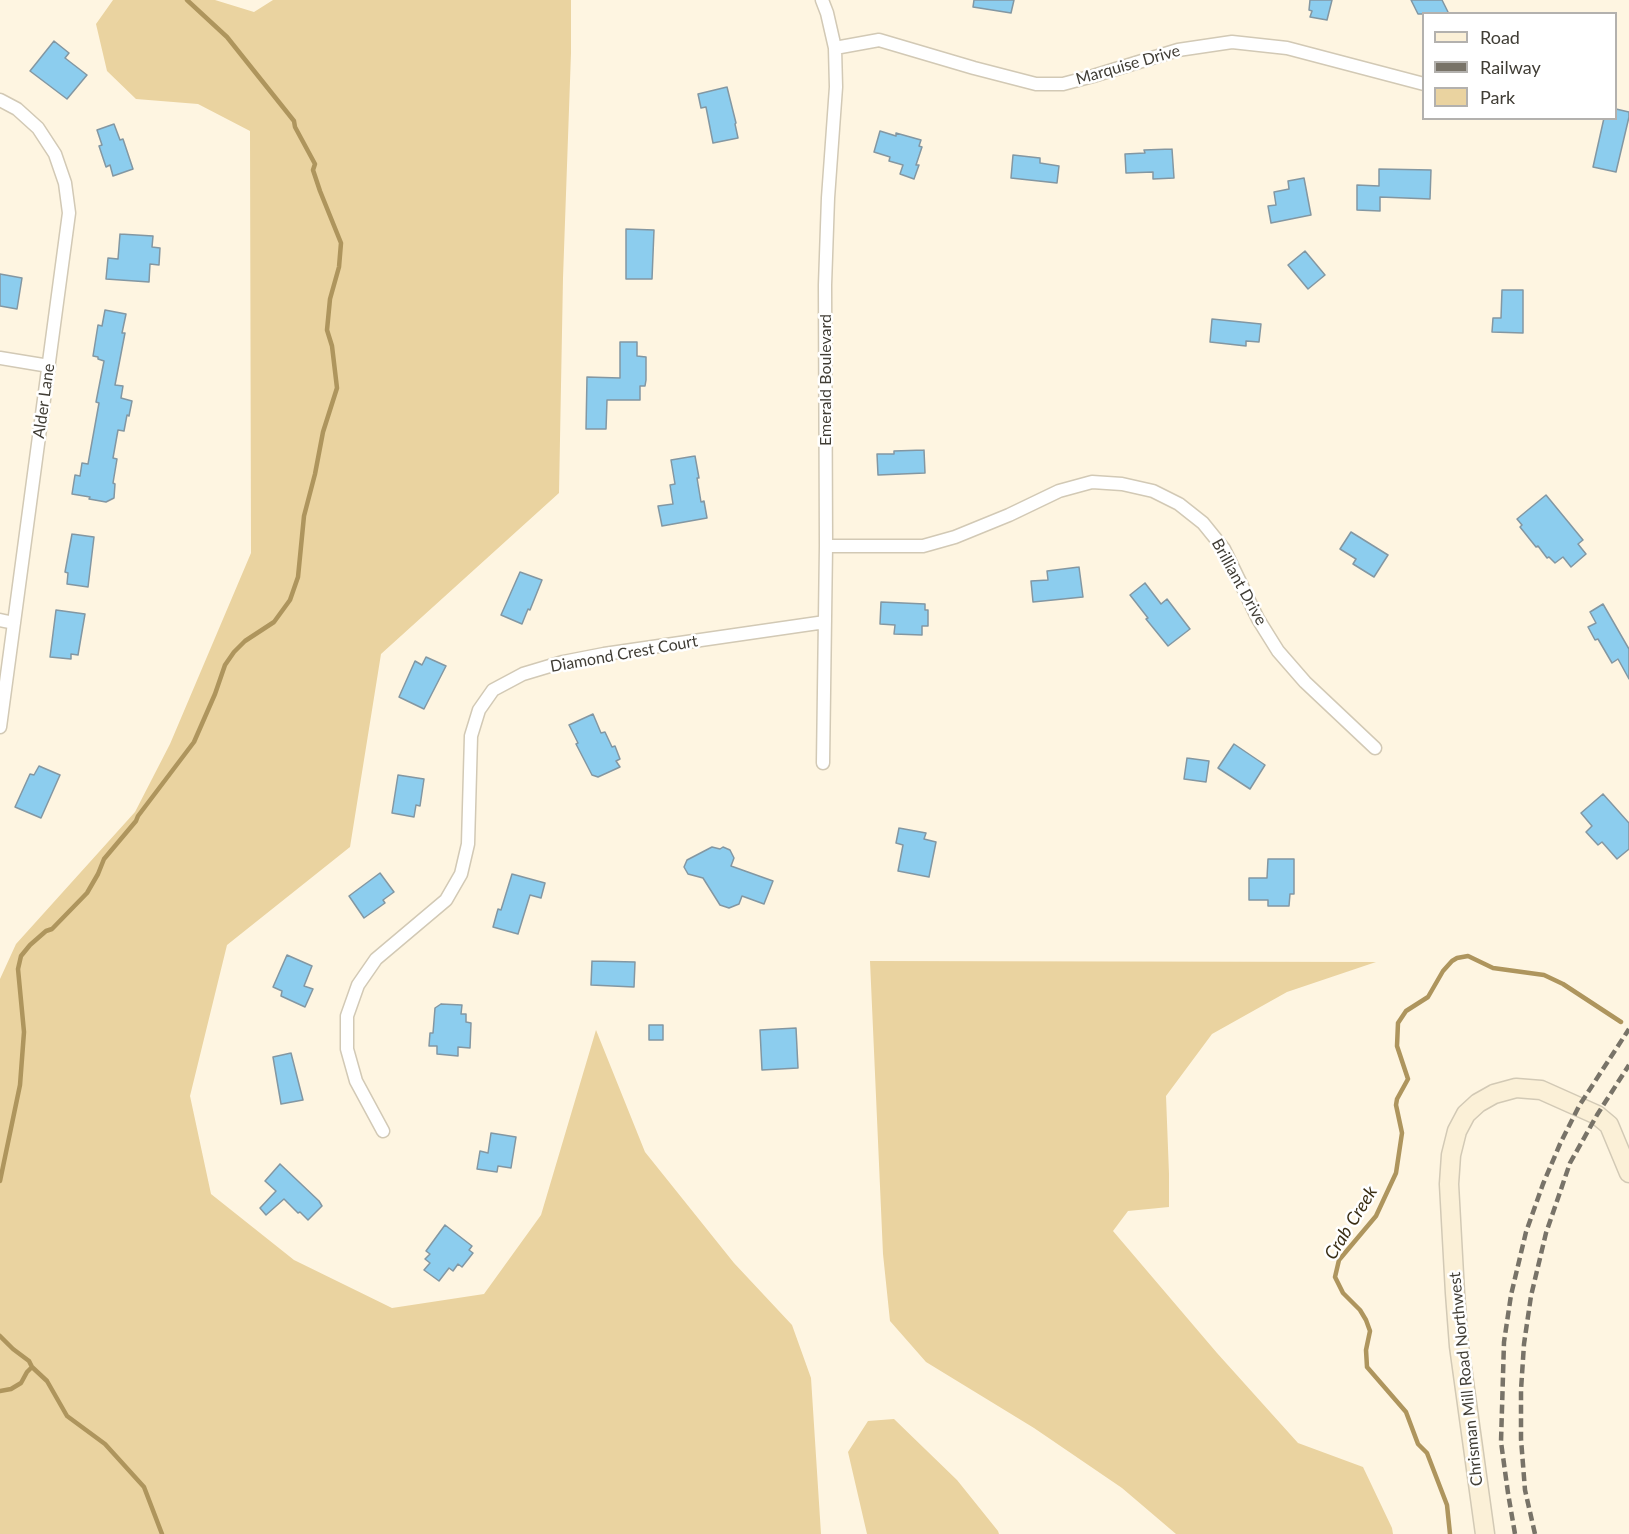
<!DOCTYPE html>
<style>
body{margin:0}
#map{position:relative;width:1629px;height:1534px;overflow:hidden;background:#fef5e1;font-family:Lato,sans-serif}
canvas{display:block}
.legend{position:absolute;left:1422px;top:12px;width:195px;height:108px;box-sizing:border-box;background:#fff;border:2px solid #b3b1ae;margin:0;padding:8px 10px;list-style:none;font-size:18px;color:#403d35}
.legend li{display:flex;align-items:center;gap:12px;height:30px}
.legend b{width:30px;border:2px solid #b3b1ae}
</style>
<div id="map">
<canvas width="1629" height="1534"></canvas>
<ul class="legend">
<li><b style="height:8px;background:#fbf0d7"></b>Road</li>
<li><b style="height:8px;background:#787368"></b>Railway</li>
<li><b style="height:16px;background:#ead3a0"></b>Park</li>
</ul>
</div>
<script>
const g = document.querySelector('canvas').getContext('2d');
g.lineJoin = 'round';
function fillPath(path, color) {
  g.fillStyle = color;
  g.fill(path, 'evenodd');
}
function shape(rows) {
  const path = new Path2D();
  for (const r of rows) {
    path.moveTo(r[0], r[1]);
    for (let i = 2; i < r.length; i += 2) path.lineTo(r[i], r[i + 1]);
  }
  return path;
}
function strokePath(path, color, width, dash) {
  g.strokeStyle = color;
  g.lineWidth = width;
  g.lineCap = dash ? 'butt' : 'round';
  g.setLineDash(dash || []);
  g.stroke(path);
}
function write(font, color, halo, rows, align = 'center') {
  g.font = font + ' Lato,sans-serif';
  g.lineWidth = 5;
  g.setLineDash([]);
  g.textBaseline = 'middle';
  g.strokeStyle = halo;
  g.fillStyle = color;
  for (const [text, x, y, turn = 0] of rows) {
    g.save();
    g.translate(x, y);
    g.rotate((+turn || 0) * Math.PI / 180);
    g.textAlign = isNaN(turn) ? turn : align;
    if (halo) g.strokeText(text, 0, 0);
    g.fillText(text, 0, 0);
    g.restore();
  }
}
fillPath(shape([
 [113,0,215,0,254,12,273,0,571,0,571,53,563,278,559,493,381,654,350,847,227,945,190,1096,211,1194,294,1260,392,1308,484,1294,541,1215,596,1030,645,1152,734,1263,792,1325,811,1378,821,1534,0,1534,0,979,16,944,135,812,170,744,251,553,250,131,198,104,136,99,107,71,96,24],
 [870,961,1376,962,1287,992,1212,1034,1166,1096,1169,1174,1169,1207,1128,1211,1113,1231,1217,1353,1298,1443,1363,1467,1392,1528,1393,1534,1176,1534,1122,1488,1034,1428,926,1362,890,1321,883,1254],
 [894,1419,957,1480,998,1531,999,1534,867,1534,848,1452,868,1421]
]), '#ead3a0');
strokePath(shape([
 [0,1181,20,1085,24,1032,18,969,21,956,30,945,46,931,52,929,87,893,98,874,104,859,136,821,138,816,194,742,215,694,225,665,234,652,245,641,274,622,290,600,298,577,304,516,315,474,323,432,337,388,332,346,327,330,330,299,339,267,341,243,320,191,313,170,315,164,295,127,294,121,227,37,187,0],
 [0,1336,13,1349,29,1361,32,1367,47,1381,67,1416,105,1444,144,1487,162,1534],
 [0,1391,11,1389,21,1383,27,1372,32,1367],
 [1450,1534,1447,1505,1427,1453,1418,1444,1406,1412,1367,1367,1366,1350,1370,1331,1366,1320,1360,1310,1343,1293,1335,1277,1339,1260,1376,1216,1396,1173,1402,1133,1396,1105,1397,1099,1408,1079,1397,1046,1398,1023,1406,1011,1428,997,1443,971,1452,961,1457,958,1468,956,1493,968,1544,975,1563,984,1621,1022]
]), '#ae955d', 4.5);
const building = shape([
 [974,0,1014,0,1011,13,973,7,974,0],
 [1310,0,1332,0,1327,20,1310,17,1312,11,1309,10,1310,0],
 [1411,0,1442,0,1449,14,1418,14,1411,0],
 [54,41,69,53,65,58,87,75,67,99,30,71,54,41],
 [727,87,736,123,735,124,738,138,713,143,706,107,701,108,698,94,727,87],
 [1616,109,1629,112,1629,117,1616,172,1593,167,1604,118,1616,118,1616,109],
 [114,124,120,140,123,139,133,169,113,176,110,165,106,167,99,146,102,145,97,130,114,124],
 [880,131,896,136,896,133,921,140,919,146,922,147,916,165,919,165,914,179,900,174,903,165,889,161,890,157,874,152,880,131],
 [1172,149,1174,178,1153,179,1153,172,1126,173,1125,154,1145,153,1144,150,1172,149],
 [1013,155,1040,158,1040,163,1059,166,1057,183,1011,178,1013,155],
 [1379,169,1431,170,1430,199,1380,197,1380,211,1357,210,1357,185,1379,186,1379,169],
 [1304,178,1311,215,1271,223,1268,206,1276,205,1274,192,1289,189,1288,181,1304,178],
 [626,229,654,230,652,279,626,279,626,229],
 [120,234,153,236,152,247,160,248,159,265,150,264,149,282,106,279,108,258,118,259,120,234],
 [1305,251,1325,275,1308,289,1288,265,1305,251],
 [0,274,22,278,17,309,0,306,0,274],
 [1502,290,1523,290,1523,333,1492,332,1493,318,1501,318,1502,290],
 [105,310,126,314,122,333,125,333,115,385,123,386,121,398,132,401,129,416,127,415,124,431,118,430,113,458,117,459,113,483,115,484,114,498,106,502,89,499,90,497,72,494,75,475,80,476,82,463,88,464,99,403,96,402,104,361,98,359,98,357,93,356,98,325,102,326,105,310],
 [1212,319,1261,324,1259,342,1246,341,1246,346,1210,342,1212,319],
 [620,342,637,342,637,356,646,357,646,380,645,386,640,386,640,400,607,400,606,429,586,429,587,377,620,378,620,342],
 [924,450,925,473,878,475,877,454,894,454,894,451,924,450],
 [695,456,699,478,697,478,701,502,704,501,707,518,662,526,658,506,673,504,670,485,675,484,671,460,695,456],
 [1546,495,1583,540,1578,544,1586,554,1571,567,1563,557,1555,563,1549,557,1547,558,1538,546,1536,547,1520,527,1522,525,1517,519,1546,495],
 [1351,532,1388,555,1374,577,1353,564,1356,559,1340,549,1351,532],
 [72,534,94,537,88,587,67,584,68,573,65,572,72,534],
 [1079,567,1083,597,1033,602,1031,581,1048,580,1047,571,1079,567],
 [520,572,542,580,530,610,528,609,522,624,501,615,520,572],
 [1145,583,1161,604,1167,599,1190,629,1168,646,1146,619,1148,618,1130,595,1145,583],
 [881,602,925,604,925,610,928,610,928,626,922,626,922,635,894,634,895,625,880,624,881,602],
 [1603,604,1629,649,1629,679,1618,659,1612,663,1598,639,1595,640,1588,627,1596,623,1590,612,1603,604],
 [56,610,85,614,78,655,71,654,71,659,50,657,56,610],
 [426,657,446,666,424,709,399,697,415,661,422,665,426,657],
 [593,714,601,733,605,732,612,747,615,746,620,759,616,761,620,767,598,777,592,775,576,744,578,743,569,725,593,714],
 [1234,744,1265,765,1250,789,1218,768,1234,744],
 [1187,758,1209,761,1206,782,1184,779,1187,758],
 [39,766,60,775,41,818,15,807,30,774,34,775,39,766],
 [398,775,424,779,420,806,416,805,414,817,392,813,398,775],
 [1603,794,1629,823,1629,849,1617,859,1602,842,1598,845,1586,832,1592,826,1581,813,1603,794],
 [899,828,926,833,924,839,936,842,929,877,898,871,903,845,896,843,899,828],
 [712,847,720,849,723,847,730,850,734,858,731,866,773,881,764,904,742,896,739,904,729,908,720,905,703,878,688,874,684,867,687,860,712,847],
 [1268,859,1294,859,1294,894,1290,894,1289,906,1268,906,1268,900,1249,900,1249,878,1267,878,1268,859],
 [380,873,394,892,383,900,385,903,364,918,349,896,380,873],
 [512,874,545,883,541,898,530,895,518,934,493,927,498,909,501,910,512,874],
 [287,955,312,966,304,986,313,989,305,1007,281,996,282,991,273,987,287,955],
 [592,961,635,962,634,987,591,985,592,961],
 [441,1004,462,1005,461,1014,466,1014,466,1022,471,1023,470,1048,458,1047,458,1056,437,1054,437,1046,429,1046,430,1033,433,1033,435,1008,441,1004],
 [649,1025,663,1025,663,1040,649,1040,649,1025],
 [796,1028,798,1068,762,1070,760,1030,796,1028],
 [291,1053,303,1100,281,1104,273,1057,291,1053],
 [491,1133,516,1137,511,1168,498,1166,497,1172,477,1169,480,1151,488,1153,491,1133],
 [280,1164,319,1201,322,1206,308,1220,300,1212,298,1213,284,1199,266,1215,260,1208,276,1191,265,1181,280,1164],
 [445,1225,472,1246,469,1250,473,1253,462,1267,458,1264,453,1271,449,1268,439,1281,424,1270,430,1263,425,1259,430,1254,426,1251,445,1225]
]);
fillPath(building, '#8ccdee');
strokePath(building, '#8397a2', 1.5);
const street = shape([
 [822,0,827,13,835,48,836,87,828,198,825,285,826,546,823,763],
 [835,48,879,40,974,68,1036,84,1063,84,1093,76,1178,50,1232,42,1287,48,1424,84],
 [0,100,17,109,38,128,55,154,65,183,69,213,0,727],
 [0,358,49,366],
 [826,546,923,546,955,537,1009,515,1059,491,1092,482,1122,484,1153,491,1179,504,1203,523,1224,549,1258,619,1278,651,1305,682,1375,748],
 [0,620,14,623],
 [383,1131,356,1081,347,1049,347,1016,358,985,376,959,446,900,461,874,468,844,471,736,479,710,493,690,523,674,563,662,604,654,825,622]
]);
const secondary = shape([
 [1485,1534,1459,1346,1455,1293,1449,1184,1451,1155,1457,1131,1466,1114,1478,1103,1494,1094,1516,1088,1541,1090,1597,1115,1609,1125,1629,1173]
]);
strokePath(street, '#d2c9b5', 15);
strokePath(secondary, '#d2c9b5', 21);
strokePath(street, '#fff', 12);
strokePath(secondary, '#fbf0d7', 18);
strokePath(shape([
 [1515,1534,1508,1493,1501,1442,1504,1342,1511,1295,1526,1232,1543,1184,1560,1144,1579,1106,1629,1029],
 [1535,1534,1525,1490,1521,1439,1521,1390,1524,1344,1531,1296,1546,1233,1570,1163,1597,1115,1629,1065]
]), '#787368', 4.5, [9, 4.5]);
write('16px', '#403d35', '#fff', [
 ["Marquise Drive",1128,65,-16],
 ["Emerald Boulevard",826,380,-90],
 ["Alder Lane",44,401,-82],
 ["Brilliant Drive",1239,582,61],
 ["Diamond Crest Court",624,654,-10],
 ["Chrisman Mill Road Northwest",1466,1379,-96]
]);
write('italic 18px', '#3a2e14', '#fff', [
 ["Crab Creek",1351,1223,-58]
]);
</script>
